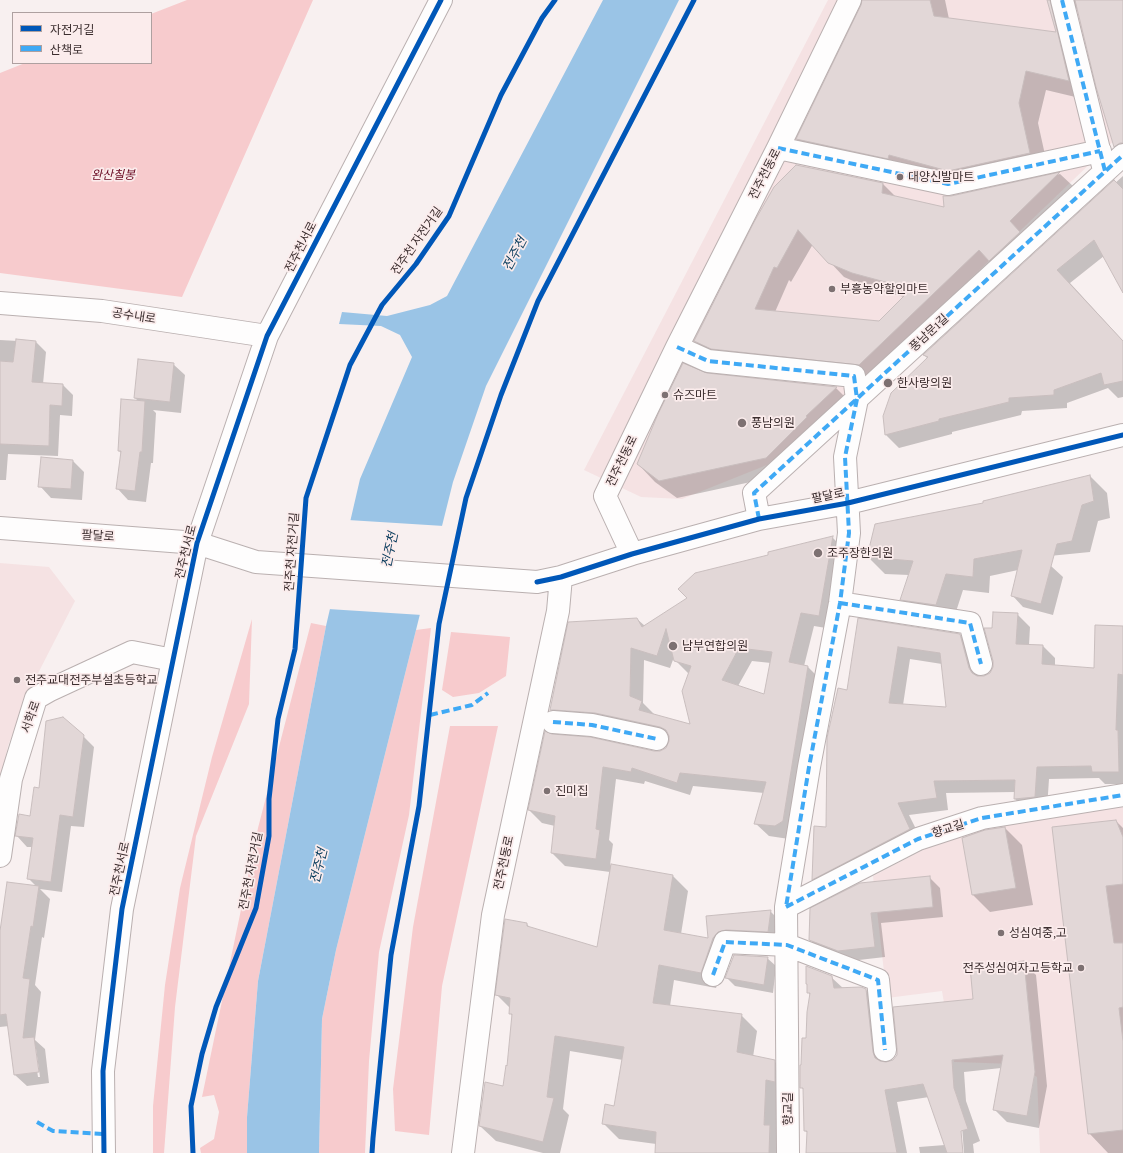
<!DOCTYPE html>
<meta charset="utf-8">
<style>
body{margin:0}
#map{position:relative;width:1123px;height:1153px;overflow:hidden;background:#f8f0f0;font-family:"Crimson Pro","Noto Sans KR",serif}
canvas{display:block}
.legend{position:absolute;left:12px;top:12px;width:140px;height:52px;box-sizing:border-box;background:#fbecec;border:1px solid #aea0a0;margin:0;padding:5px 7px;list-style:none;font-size:12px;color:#3b2d2e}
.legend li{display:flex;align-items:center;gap:8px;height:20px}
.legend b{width:20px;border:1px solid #aea0a0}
</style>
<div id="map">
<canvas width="1123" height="1153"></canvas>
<ul class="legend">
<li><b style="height:5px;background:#0057b8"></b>자전거길</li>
<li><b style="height:5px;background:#3fa9f5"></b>산책로</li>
</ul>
</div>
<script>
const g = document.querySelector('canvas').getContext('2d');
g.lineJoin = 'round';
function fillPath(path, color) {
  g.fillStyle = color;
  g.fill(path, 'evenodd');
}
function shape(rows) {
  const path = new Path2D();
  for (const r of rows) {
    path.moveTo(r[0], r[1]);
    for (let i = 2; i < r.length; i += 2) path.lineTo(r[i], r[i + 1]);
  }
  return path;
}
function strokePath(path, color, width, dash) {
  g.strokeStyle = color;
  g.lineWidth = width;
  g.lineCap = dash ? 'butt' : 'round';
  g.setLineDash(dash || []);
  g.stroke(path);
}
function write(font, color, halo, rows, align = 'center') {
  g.font = font + ' "Crimson Pro","Noto Sans KR",serif';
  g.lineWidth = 3.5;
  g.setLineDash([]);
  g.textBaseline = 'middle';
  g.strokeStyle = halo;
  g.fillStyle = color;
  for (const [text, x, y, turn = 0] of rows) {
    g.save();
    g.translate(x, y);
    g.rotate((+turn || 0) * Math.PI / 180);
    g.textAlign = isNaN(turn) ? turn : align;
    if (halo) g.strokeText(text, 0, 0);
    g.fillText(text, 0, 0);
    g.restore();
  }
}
fillPath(shape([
 [828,0,1123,0,1123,132,839,405,767,465,682,499,641,497,584,470],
 [0,563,49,567,75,601,30,689,8,746,0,782],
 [1123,801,1123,1153,1040,1153,1037,1077,1013,1064,954,1062,942,991,887,998,873,876,971,825]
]), '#f5e2e3');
fillPath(shape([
 [187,0,313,0,182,297,0,273,0,73,25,63,151,63,151,14],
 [252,619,249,704,196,836,175,1007,164,1153,153,1153,153,1106,165,985,180,888,212,757],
 [311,623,326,626,258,981,247,1117,247,1153,201,1153,200,1148,214,1139,219,1112,214,1095,202,1097,258,828],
 [431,628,409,815,379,952,369,1061,365,1153,319,1153,322,1019,336,950,416,630],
 [451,632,510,637,506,676,479,693,453,697,442,690],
 [450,726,498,726,442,986,429,1135,395,1131,393,1089,413,927]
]), '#f7cbcd');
fillPath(shape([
 [603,0,679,0,486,386,453,482,336,950,322,1019,319,1153,247,1153,247,1117,258,981,326,626,360,479,412,357,400,335,381,326,339,324,342,312,387,316,430,305,447,296]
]), '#9ac4e6');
fillPath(shape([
 [348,520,444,526,422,615,328,609]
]), '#f8f0f0');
fillPath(shape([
 [863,0,945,0,949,19,1057,33,1049,0,1123,0,1123,146,1111,135,1078,8,1073,10,1088,100,1046,90,1038,123,1049,173,968,190,817,158,797,139,862,6],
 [796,166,883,184,896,197,945,208,951,197,1060,174,1074,187,874,379,710,355,695,341],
 [813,244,844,277,867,287,904,297,879,322,775,312,789,280,791,282],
 [1123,176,1123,291,1104,256,1070,283,1123,341,1123,397,1118,398,1108,388,1067,403,1067,408,1022,411,1021,415,952,432,952,434,899,448,886,435,884,416,928,359,924,355],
 [0,340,36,342,46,352,43,384,63,385,73,395,72,416,60,415,58,456,8,454,6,480,0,480],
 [173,364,185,375,181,413,153,410,156,413,153,463,151,463,146,502,128,500,117,488,121,453,119,451,139,402,135,398],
 [706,374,836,388,853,405,783,475,677,498,655,482,638,464],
 [73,461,84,472,82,500,51,498,40,486],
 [1090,476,1107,493,1110,518,1098,521,1090,552,1039,557,1039,566,1051,566,1063,577,1053,615,1023,607,1012,595,1018,570,990,576,989,593,963,590,953,621,918,616,902,599,909,575,885,574,868,557,985,504],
 [833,538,846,551,832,629,814,626,804,666,808,667,821,680,789,839,769,836,755,823,764,793,693,786,690,795,645,781,644,784,616,779,609,840,613,844,610,865,673,876,688,891,681,934,709,939,707,917,770,911,786,927,783,947,728,953,716,988,674,980,670,1006,741,1015,757,1031,753,1057,774,1061,790,1076,785,1153,656,1153,656,1144,619,1139,603,1123,615,1107,623,1060,570,1051,563,1109,569,1115,560,1153,543,1153,496,1141,480,1126,504,1087,508,1067,513,1017,510,1013,510,1008,497,995,527,924,530,928,598,949,610,872,565,866,552,853,555,826,542,823,529,810,552,735,654,752,661,752,667,748,670,739,609,726,564,723,551,710,637,619,645,626,770,555,769,552],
 [674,657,675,660,689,674,692,725,655,715,643,703,644,660,670,668],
 [752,661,771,663,765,695,738,686],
 [1017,614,1030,627,1029,645,1043,646,1055,658,1055,666,1095,669,1123,627,1123,784,1105,784,1099,778,1049,779,1047,809,1027,811,1015,799,1016,792,946,793,948,810,909,815,922,841,825,891,813,879,827,828,859,620,960,635,972,648,980,677,985,677,990,674,994,667,993,629],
 [910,659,942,664,948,708,903,705],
 [83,736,94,747,84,827,71,826,62,892,40,889,50,899,44,938,42,937,35,985,41,992,35,1040,45,1049,49,1083,27,1086,15,1075,9,1026,0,1027,0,938,37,887,28,878,32,847,27,847,17,836,31,817,39,789],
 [34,1049,36,1049,40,1077,38,1077],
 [1116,821,1123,828,1123,1153,1108,1153,1089,1133,1053,828],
 [1005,828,1022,845,1033,905,990,912,973,895,963,838],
 [929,877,940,888,943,917,881,923,885,957,850,961,821,950,810,940],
 [767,958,776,966,773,993,735,986,726,977],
 [1023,962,1036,975,1047,1086,1039,1128,1007,1122,994,1109,1001,1068,964,1072,966,1101,980,1141,973,1144,974,1153,964,1153,962,1126,960,1126,962,1153,920,1153,919,1147,945,1145,929,1097,897,1102,907,1153,807,1153,808,1133,805,1131,804,1090,801,1087,802,1066,807,1039,810,995,808,992,808,986,807,984,831,977,844,989,866,990,879,1003,885,1063,893,1061]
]), '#0003');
const building = shape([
 [862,0,930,0,934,16,1056,32,1047,0,1050,0,1069,81,1026,71,1019,103,1030,153,948,171,889,155,888,159,796,139,861,5,862,0],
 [1075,0,1123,0,1123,143,1120,143,1114,147,1096,87,1075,0],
 [796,165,883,183,882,193,944,207,943,196,951,196,1060,172,1010,221,1020,232,989,261,979,250,859,365,711,349,694,341,754,222,774,187,796,165],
 [798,230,828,263,852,273,911,289,879,321,755,309,774,267,777,268,798,230],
 [1114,180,1123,189,1123,293,1094,240,1057,270,1123,341,1123,381,1104,385,1101,373,1054,390,1054,395,1009,398,1009,402,939,419,939,421,885,435,883,416,891,393,928,357,923,355,1114,180],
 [16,339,36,341,32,382,63,384,62,406,50,405,49,446,0,444,0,361,13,362,16,339],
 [138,359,174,363,170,402,134,398,138,359],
 [683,363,707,373,837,387,806,416,807,417,766,458,659,481,637,464,658,414,683,363],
 [121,399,145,401,142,452,140,452,135,491,116,489,121,451,118,451,121,399],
 [41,457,73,460,71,489,38,487,41,457],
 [1090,475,1094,501,1082,505,1072,541,1057,544,1041,604,1011,596,1022,550,974,559,973,577,946,574,936,605,900,600,913,561,867,557,875,524,983,503,983,501,1090,475],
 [833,536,819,616,801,613,789,662,808,666,783,821,775,826,754,824,766,782,680,773,677,783,632,768,631,772,603,767,596,829,600,830,596,859,551,853,555,816,528,810,545,731,552,734,590,737,654,751,660,751,666,748,669,741,669,736,666,730,660,727,595,713,554,710,550,710,568,622,637,618,642,627,687,598,678,589,695,573,768,555,768,552,833,536],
 [666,629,674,661,691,666,682,691,690,724,639,710,642,701,630,696,631,648,657,656,666,629],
 [739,648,772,652,764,694,722,680,739,648],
 [993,612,1018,613,1016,644,1043,645,1042,664,1094,668,1095,625,1123,626,1123,675,1118,674,1116,730,1118,730,1119,772,1092,772,1091,766,1037,767,1035,797,1014,799,1015,780,934,781,937,798,898,803,910,829,812,880,814,826,826,827,827,738,838,688,847,690,858,618,960,634,969,668,972,673,977,676,984,676,990,673,993,667,993,661,984,628,992,628,993,612],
 [898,647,940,653,946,707,889,703,898,647],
 [63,717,84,735,73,817,60,815,51,882,27,879,33,838,15,836,19,814,30,816,34,787,39,788,46,721,63,717],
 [1116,820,1123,837,1123,884,1106,886,1114,943,1123,943,1123,1007,1119,1008,1123,1041,1123,1130,1088,1134,1052,827,1116,820],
 [1005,827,1016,888,972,895,962,838,985,830,1005,827],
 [611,864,673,875,664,930,708,938,706,916,771,910,768,932,726,930,718,932,713,938,701,973,659,965,653,1003,742,1014,737,1052,775,1060,775,1082,766,1080,764,1125,770,1125,769,1153,655,1153,656,1132,602,1124,605,1104,614,1106,624,1047,555,1036,547,1097,554,1098,543,1142,479,1126,485,1082,503,1086,506,1065,507,1066,512,1014,509,1014,510,998,495,995,505,919,527,923,527,926,597,947,611,864],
 [930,876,933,907,871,913,875,947,838,951,809,940,810,908,860,883,930,876],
 [7,882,39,886,33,927,31,926,23,978,30,979,23,1038,34,1037,39,1072,14,1075,6,1014,0,1015,0,931,7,882],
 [734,955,768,957,764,985,725,978,734,955],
 [1024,961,1035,1072,1027,1116,993,1110,1003,1055,952,1060,954,1088,968,1129,961,1131,963,1153,947,1153,923,1084,885,1090,897,1153,806,1153,807,1131,804,1131,803,1088,800,1088,800,1065,801,1065,802,1038,806,1038,807,1012,810,993,807,993,807,984,806,984,806,966,832,976,834,988,861,987,866,989,873,1052,875,1058,880,1061,886,1062,893,1060,897,1055,897,1049,893,1007,973,999,970,967,1024,961]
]);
fillPath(building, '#e2d7d7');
strokePath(building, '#c9bebe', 1);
const minor = shape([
 [1062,0,1103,166],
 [778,148,948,184,1100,151],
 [0,303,102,311,267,336],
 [677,347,708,361,854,376,857,399,845,457,849,533,840,603,809,767,786,907,788,1153],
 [759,519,754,493,1123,155],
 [0,528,197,543,256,562,537,582,561,577,632,554,759,519,848,503,1123,435],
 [632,554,605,496,677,347,778,148,850,0],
 [840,603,970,623,981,664],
 [553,722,592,725,657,739],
 [0,856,11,779,36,698,50,690,132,652,173,660],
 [786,907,918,839,982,818,1123,795],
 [713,975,725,942,787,945,878,980,885,1050],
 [104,1153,103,1071,122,909,197,543,267,336,441,0],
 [463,1153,493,915,558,611,561,577]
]);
strokePath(minor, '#bab0b0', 24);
strokePath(minor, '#fefdfd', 22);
strokePath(shape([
 [1062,0,1105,171],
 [778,148,948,184,1100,151],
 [677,347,708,361,854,376,857,399,845,457,849,533,840,603,809,767,786,907],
 [759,519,754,493,1123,155],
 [840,603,970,623,981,664],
 [430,715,472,705,488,693],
 [553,722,592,725,657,739],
 [786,907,918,839,982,818,1123,795],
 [713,975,725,942,787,945,878,980,885,1050],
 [37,1122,53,1131,104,1134]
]), '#3fa9f5', 4, [8, 4]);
strokePath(shape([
 [537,582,561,577,632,554,759,519,848,503,1123,435],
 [104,1153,103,1071,122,909,197,543,267,336,441,0],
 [193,1153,191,1106,202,1054,216,1007,256,908,269,836,269,799,278,719,295,649,306,498,350,365,382,305,416,264,449,216,501,95,542,18,555,0],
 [372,1153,373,1138,391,955,419,806,439,624,466,498,501,395,538,301,694,0]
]), '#0057b8', 5);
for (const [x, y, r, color] of [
 [900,177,4,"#7d7172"],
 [832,289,4,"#7d7172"],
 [888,383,5,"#7d7172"],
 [665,395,4,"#7d7172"],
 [742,423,5,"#7d7172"],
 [818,553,5,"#7d7172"],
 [673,646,5,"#7d7172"],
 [17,680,4,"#7d7172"],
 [547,791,4,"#7d7172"],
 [1001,933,4,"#7d7172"],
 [1081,968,4,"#7d7172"]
]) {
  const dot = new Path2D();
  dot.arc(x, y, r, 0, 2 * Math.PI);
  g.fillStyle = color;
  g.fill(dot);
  strokePath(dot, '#fbecec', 1.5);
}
write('12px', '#3b2d2e', '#fbecec', [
 ["전주천동로",765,174,-63],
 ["전주천 자전거길",417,241,-55],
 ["전주천서로",301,247,-63],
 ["공수내로",134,316,9],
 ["풍남문1길",929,333,-43],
 ["전주천동로",622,461,-64],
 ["팔달로",828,496,-12],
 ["팔달로",98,536,4],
 ["전주천서로",186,552,-76],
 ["전주천 자전거길",292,552,-86],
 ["서학로",31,717,-70],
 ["향교길",948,829,-18],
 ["전주천동로",504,863,-78],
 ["전주천서로",120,869,-78],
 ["전주천 자전거길",251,871,-79],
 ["향교길",788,1109,-90]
]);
write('italic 12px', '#68061f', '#fbecec', [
 ["완산칠봉",113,175]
]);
write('12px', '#3b2d2e', '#fbecec', [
 ["대양신발마트",908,177],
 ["부흥농약할인마트",840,289],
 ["한사랑의원",897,383],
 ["슈즈마트",673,395],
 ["풍남의원",751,423],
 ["조주장한의원",827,553],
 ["남부연합의원",682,646],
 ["전주교대전주부설초등학교",25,680],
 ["진미집",555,791],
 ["성심여중,고",1009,933],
 ["전주성심여자고등학교",1073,968,"right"]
], 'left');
write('italic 13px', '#073b5c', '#fbecec', [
 ["전주천",515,254,-62],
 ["전주천",390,550,-78],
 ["전주천",319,866,-76]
]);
</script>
